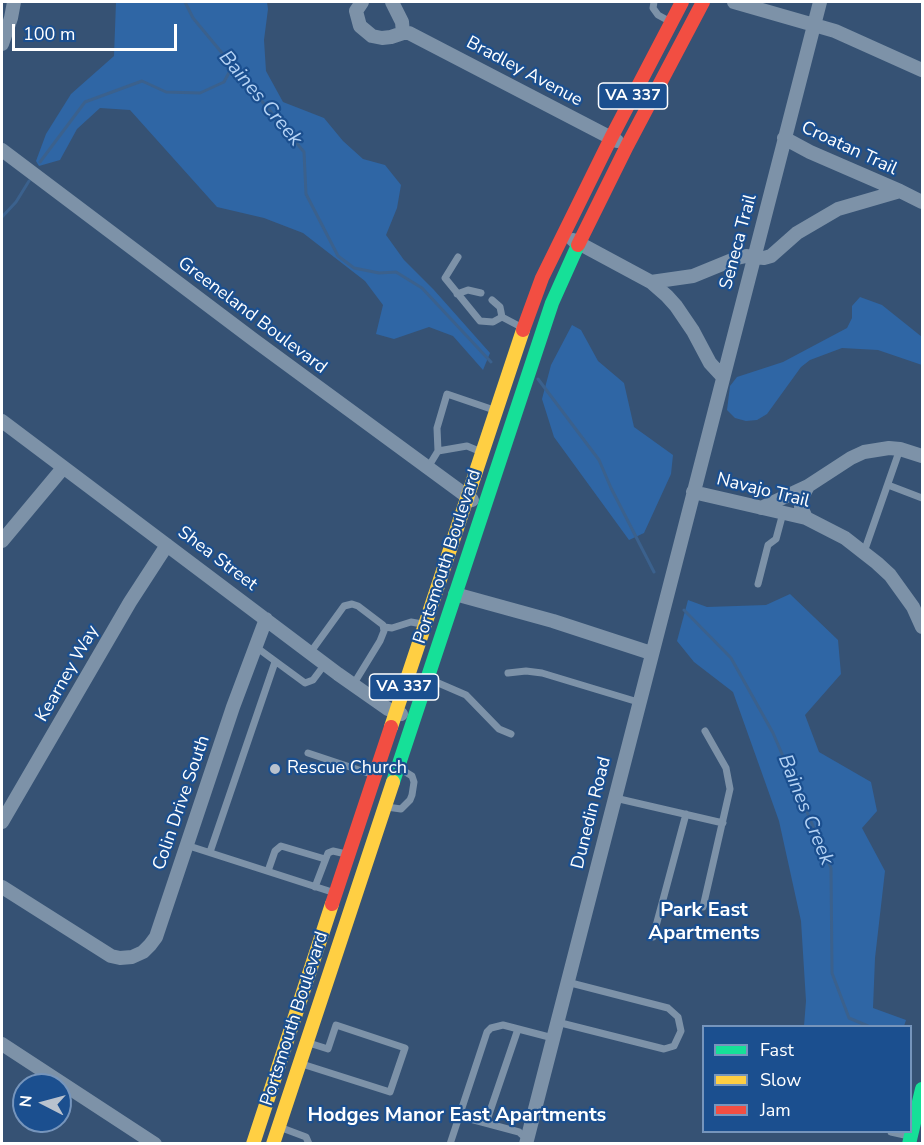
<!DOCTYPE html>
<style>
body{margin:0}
#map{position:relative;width:924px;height:1145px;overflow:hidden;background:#365274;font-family:"Nunito Sans",sans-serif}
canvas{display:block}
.frame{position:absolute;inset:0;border:3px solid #fff;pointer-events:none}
.legend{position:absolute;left:702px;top:1025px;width:210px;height:108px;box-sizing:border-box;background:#1b4f8f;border:2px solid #7695bc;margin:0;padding:8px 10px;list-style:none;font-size:18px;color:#fff}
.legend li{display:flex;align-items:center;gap:12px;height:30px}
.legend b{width:30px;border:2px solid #7695bc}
.north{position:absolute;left:12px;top:1073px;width:60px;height:60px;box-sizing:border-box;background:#1b4f8f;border:2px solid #7695bc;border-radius:50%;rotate:276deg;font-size:16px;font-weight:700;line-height:24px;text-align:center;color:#fff}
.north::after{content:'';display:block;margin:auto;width:21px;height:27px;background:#b9c2ce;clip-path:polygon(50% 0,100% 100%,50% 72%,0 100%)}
.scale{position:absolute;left:12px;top:24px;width:165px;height:27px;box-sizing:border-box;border:3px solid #fff;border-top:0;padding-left:8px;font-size:18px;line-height:21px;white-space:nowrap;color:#fff;-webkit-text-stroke:4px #1b4f8f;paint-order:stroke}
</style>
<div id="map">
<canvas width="924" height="1145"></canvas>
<div class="frame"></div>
<ul class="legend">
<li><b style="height:8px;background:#16e098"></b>Fast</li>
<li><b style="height:8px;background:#ffcf43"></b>Slow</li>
<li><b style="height:8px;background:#f24e42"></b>Jam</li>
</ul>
<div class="north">N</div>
<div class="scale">100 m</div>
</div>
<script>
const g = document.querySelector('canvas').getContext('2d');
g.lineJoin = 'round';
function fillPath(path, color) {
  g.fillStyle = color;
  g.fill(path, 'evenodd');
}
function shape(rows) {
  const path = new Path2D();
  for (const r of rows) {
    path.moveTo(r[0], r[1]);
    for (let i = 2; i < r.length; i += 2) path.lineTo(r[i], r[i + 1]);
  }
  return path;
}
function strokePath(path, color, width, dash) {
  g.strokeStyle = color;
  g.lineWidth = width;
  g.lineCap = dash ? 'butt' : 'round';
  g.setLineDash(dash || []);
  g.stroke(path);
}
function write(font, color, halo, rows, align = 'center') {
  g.font = font + ' "Nunito Sans",sans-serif';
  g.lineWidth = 4.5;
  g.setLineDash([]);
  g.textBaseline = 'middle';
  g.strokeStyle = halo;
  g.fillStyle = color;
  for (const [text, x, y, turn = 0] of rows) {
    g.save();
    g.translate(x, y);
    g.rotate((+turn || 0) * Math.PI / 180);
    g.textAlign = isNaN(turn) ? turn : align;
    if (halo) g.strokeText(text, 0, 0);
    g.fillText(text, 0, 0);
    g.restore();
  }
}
fillPath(shape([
 [116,2,267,2,268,9,264,40,266,71,283,102,324,118,343,141,363,159,385,165,401,185,397,208,386,235,404,260,434,290,490,353,483,370,453,336,429,327,394,339,376,334,383,305,365,281,303,233,264,218,217,207,130,110,100,108,77,129,60,160,39,166,36,161,46,134,71,94,114,56],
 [860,297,882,305,922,337,922,365,878,350,842,348,810,360,801,367,767,414,757,420,746,421,735,418,727,410,730,386,737,377,783,362,847,328,852,318,852,306],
 [572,325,581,330,598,361,624,383,634,427,673,455,671,474,644,533,629,540,554,437,542,399,551,365],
 [790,594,838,640,841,674,805,715,819,752,871,782,877,811,862,828,885,871,875,958,873,1008,906,1020,904,1026,804,1026,806,1001,801,921,779,821,733,692,694,662,677,641,688,600,707,607,766,605]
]), '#2f66a5');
strokePath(shape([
 [185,2,193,18,304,152,306,194,338,256,354,268,379,273,396,272,422,288,491,362],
 [40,162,85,102,142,81,166,92,200,93,224,82,233,65],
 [2,217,16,202,29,181],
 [538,379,599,460,611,488,654,572],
 [684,610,731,658,773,733,831,868,832,973,849,1018,868,1026]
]), '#3b618d', 3);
strokePath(shape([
 [654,2,653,8,658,15,669,21],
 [458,257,445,278,480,321,493,322,502,317,521,327],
 [457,294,468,290,481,293],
 [492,300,500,307,502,317],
 [438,451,437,428,447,394,494,410],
 [427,469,438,451,467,446,479,451],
 [888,485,922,498],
 [864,552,900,449],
 [758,584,768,545,776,539,783,513],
 [384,627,392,628,411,622,422,624],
 [256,647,305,683,313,680,325,664],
 [310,653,344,606,352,604,358,606,383,625,384,631,380,641,353,685],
 [508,673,526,671,542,673,638,702],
 [429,679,466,695,499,729,511,734],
 [308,753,374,775],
 [615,798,723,823],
 [387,807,401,809,410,800,412,795,414,782,412,776,399,768],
 [186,845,332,892],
 [210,852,275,662],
 [268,871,275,851,281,846,325,859],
 [315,887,328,853,333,851,346,854],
 [703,907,730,789,726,768,705,731],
 [653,937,686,814],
 [557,1022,664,1049,674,1046,681,1031,678,1017,668,1008,567,982],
 [302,1064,390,1092,405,1048,336,1025,328,1049,309,1043],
 [459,1116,519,1132,527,1139],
 [486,1123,518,1029],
 [282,1128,306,1137,309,1144],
 [891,1132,909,1136],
 [450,1144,487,1032,491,1028,503,1025,553,1038]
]), '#7d92a8', 7);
strokePath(shape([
 [362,2,356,11,360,26,372,36,382,38,391,37,403,33,402,22,392,2],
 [734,2,835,31,922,70],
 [403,33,409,33,617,141],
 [2,44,11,18,14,2],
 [784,138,810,152,900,191],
 [2,150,254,340,472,500],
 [573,240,651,282,667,296,676,306,693,331,710,363,722,376],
 [651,282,693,276,737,258,746,256,764,258,771,256,797,233,838,209,900,191,922,202],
 [2,421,338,674,388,709,401,714],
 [693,492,806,518,845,538,877,563,890,575,913,607,922,627],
 [761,508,808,486],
 [806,518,801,507,803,495,808,486,851,458,864,452,889,448,900,449,922,456],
 [2,541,63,468],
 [455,594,553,621,651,653],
 [2,822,130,602,167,545],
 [2,887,111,956,120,958,132,957,143,952,150,945,156,937,233,707,266,619],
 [2,1044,155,1144],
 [526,1144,820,2]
]), '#7d92a8', 14);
strokePath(shape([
 [393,782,552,303,578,245],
 [909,1144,922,1089]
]), '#16e098', 14);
strokePath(shape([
 [391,727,523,330],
 [253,1144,332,904],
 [273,1144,393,782]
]), '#ffcf43', 14);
strokePath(shape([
 [578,245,627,146,703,2],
 [523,330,542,278,611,138,682,2],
 [332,904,391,727]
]), '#f24e42', 14);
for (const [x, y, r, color] of [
 [275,769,6,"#b9c2ce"]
]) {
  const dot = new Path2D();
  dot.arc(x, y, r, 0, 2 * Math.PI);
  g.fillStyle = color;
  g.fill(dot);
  strokePath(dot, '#1b4f8f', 2);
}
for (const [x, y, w] of [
 [633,96,69],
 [404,687,69]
]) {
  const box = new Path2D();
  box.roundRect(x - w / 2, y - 13, w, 26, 4.5);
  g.fillStyle = '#1b4f8f';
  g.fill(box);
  strokePath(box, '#fff', 1.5);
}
write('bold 16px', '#fff', null, [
 ["VA 337",633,96],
 ["VA 337",404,687]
]);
write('18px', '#fff', '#1b4f8f', [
 ["Bradley Avenue",524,72,28],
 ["Croatan Trail",849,149,25],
 ["Seneca Trail",739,242,-75],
 ["Greeneland Boulevard",252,316,37],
 ["Navajo Trail",763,491,14],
 ["Portsmouth Boulevard",448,557,-72],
 ["Shea Street",217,559,37],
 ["Kearney Way",68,674,-60],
 ["Colin Drive South",182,803,-71],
 ["Dunedin Road",592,813,-76],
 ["Portsmouth Boulevard",295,1019,-72]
]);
write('18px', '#fff', '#1b4f8f', [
 ["Rescue Church",287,769]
], 'left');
write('italic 20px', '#b5d3f5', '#1b4f8f', [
 ["Baines Creek",260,99,50],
 ["Baines Creek",805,810,68]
]);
write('bold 20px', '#fff', '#1b4f8f', [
 ["Park East",704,911],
 ["Apartments",704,934],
 ["Hodges Manor East Apartments",457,1116]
]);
</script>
